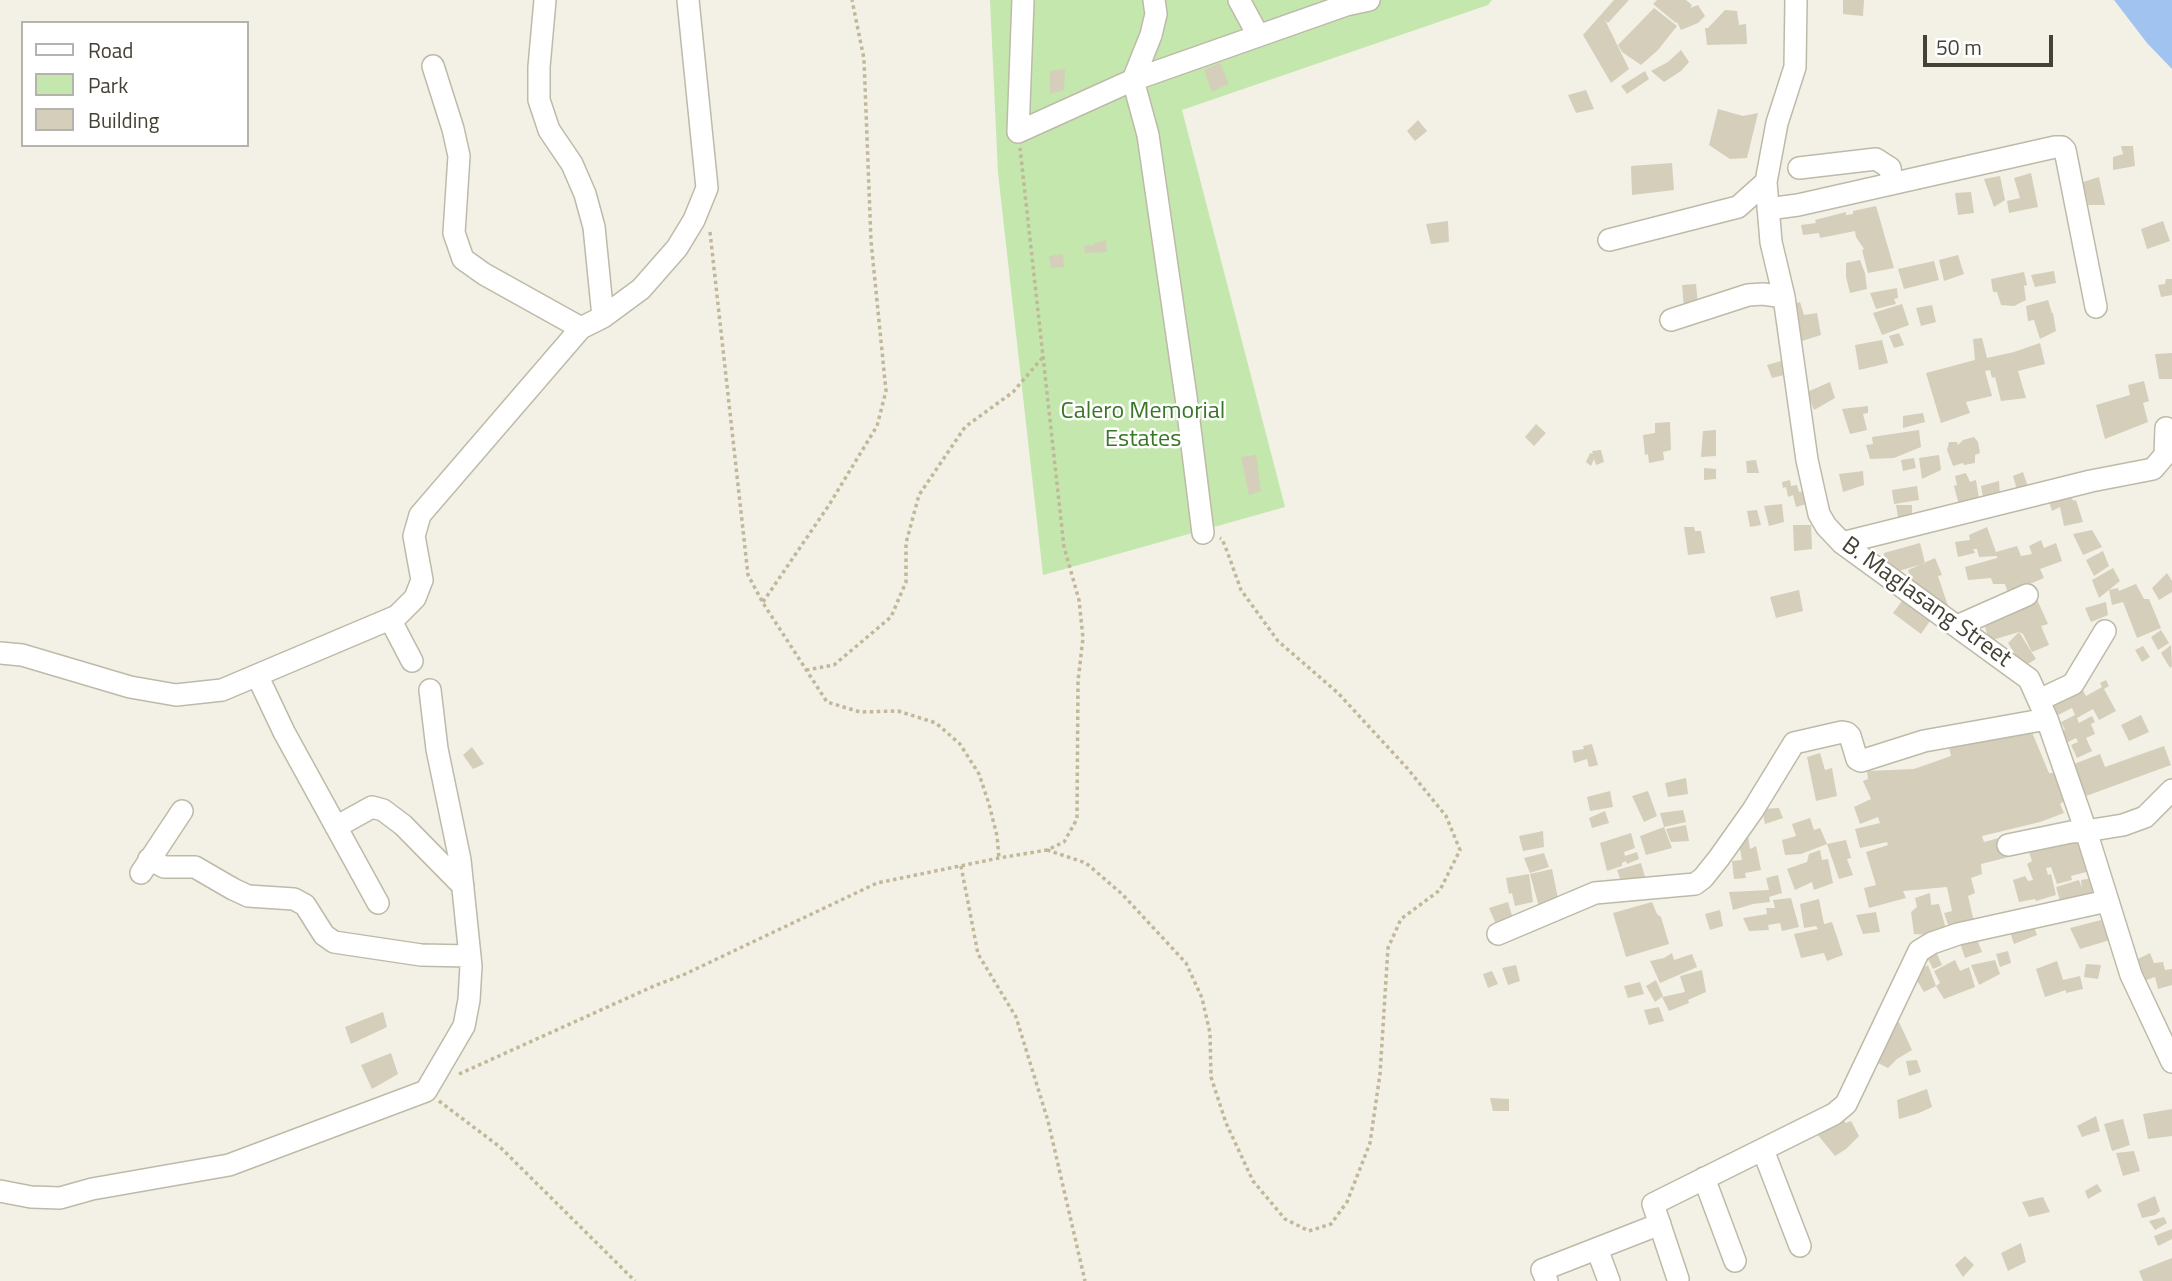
<!DOCTYPE html>
<style>
body{margin:0}
#map{position:relative;width:2172px;height:1281px;overflow:hidden;background:#f3f1e5;font-family:"Titillium Web",sans-serif}
canvas{display:block}
.legend{position:absolute;left:21px;top:21px;width:228px;height:126px;box-sizing:border-box;background:#fff;border:2px solid #b5b3ae;margin:0;padding:9px 12px;list-style:none;font-size:21px;color:#454135}
.legend li{display:flex;align-items:center;gap:14px;height:35px}
.legend b{width:35px;border:2px solid #b5b3ae}
.scale{position:absolute;left:1923px;top:35px;width:130px;height:32px;box-sizing:border-box;border:4px solid #454135;border-top:0;padding-left:9px;font-size:21px;line-height:24px;white-space:nowrap;color:#454135;-webkit-text-stroke:5px #fff;paint-order:stroke}
</style>
<div id="map">
<canvas width="2172" height="1281"></canvas>
<ul class="legend">
<li><b style="height:9px;background:#fff"></b>Road</li>
<li><b style="height:19px;background:#c4e7ae"></b>Park</li>
<li><b style="height:19px;background:#d4cebb"></b>Building</li>
</ul>
<div class="scale">50 m</div>
</div>
<script>
const g = document.querySelector('canvas').getContext('2d');
g.lineJoin = 'round';
function fillPath(path, color) {
  g.fillStyle = color;
  g.fill(path, 'evenodd');
}
function shape(rows) {
  const path = new Path2D();
  for (const r of rows) {
    path.moveTo(r[0], r[1]);
    for (let i = 2; i < r.length; i += 2) path.lineTo(r[i], r[i + 1]);
  }
  return path;
}
function strokePath(path, color, width, dash) {
  g.strokeStyle = color;
  g.lineWidth = width;
  g.lineCap = dash ? 'butt' : 'round';
  g.setLineDash(dash || []);
  g.stroke(path);
}
function write(font, color, halo, rows, align = 'center') {
  g.font = font + ' "Titillium Web",sans-serif';
  g.lineWidth = 5;
  g.setLineDash([]);
  g.textBaseline = 'middle';
  g.strokeStyle = halo;
  g.fillStyle = color;
  for (const [text, x, y, turn = 0] of rows) {
    g.save();
    g.translate(x, y);
    g.rotate((+turn || 0) * Math.PI / 180);
    g.textAlign = isNaN(turn) ? turn : align;
    if (halo) g.strokeText(text, 0, 0);
    g.fillText(text, 0, 0);
    g.restore();
  }
}
fillPath(shape([
 [990,0,1492,0,1488,5,1182,110,1285,507,1043,575,998,173]
]), '#c4e7ae');
fillPath(shape([
 [2114,0,2172,0,2172,69,2147,43]
]), '#a1c3f0');
fillPath(shape([
 [1614,0,1629,0,1608,23,1605,20,1629,69,1611,83,1583,35],
 [1657,0,1686,0,1692,5,1690,8,1698,5,1705,16,1698,23,1681,30,1677,22,1676,23,1653,4],
 [1843,0,1864,0,1863,16,1843,14],
 [1654,8,1677,26,1658,50,1641,65,1622,52,1618,45],
 [1725,10,1737,11,1739,25,1746,24,1747,44,1707,45,1705,28,1708,28],
 [1681,50,1689,62,1681,71,1664,82,1651,71,1668,62],
 [1220,63,1229,84,1212,92,1204,70],
 [1065,69,1064,90,1050,94,1050,71],
 [1645,71,1649,79,1627,94,1621,86],
 [1586,90,1594,109,1576,113,1568,95],
 [1718,109,1743,116,1758,113,1747,158,1730,159,1709,145],
 [1418,120,1427,131,1415,141,1407,131],
 [2121,146,2133,146,2135,166,2113,170,2113,157,2123,154],
 [1672,163,1674,190,1632,195,1631,166],
 [2031,173,2038,207,2009,213,2007,201,2020,198,2014,178],
 [2000,176,2005,200,1994,207,1984,179],
 [2099,177,2105,205,2088,205,2083,182],
 [1971,192,1974,213,1958,215,1955,193],
 [1876,206,1894,268,1868,273,1862,250,1864,249,1856,237,1855,231,1820,238,1819,233,1803,235,1801,225,1816,223,1815,220,1846,212,1846,215,1853,214,1853,211],
 [1448,221,1449,242,1431,244,1426,224],
 [2163,221,2170,241,2147,249,2141,229],
 [1106,240,1107,252,1085,253,1084,246,1094,245,1094,243],
 [1063,254,1064,267,1051,268,1049,256],
 [1958,255,1964,274,1944,281,1939,260],
 [1860,260,1865,273,1867,289,1850,293,1846,277,1846,263],
 [1934,261,1939,280,1904,289,1898,269],
 [2054,271,2056,283,2035,287,2031,275],
 [2024,272,2027,285,2024,286,2026,300,2014,306,2001,305,1997,292,1993,292,1991,279],
 [2166,279,2172,279,2172,295,2161,297,2158,285,2165,284],
 [1696,284,1698,306,1684,309,1682,285],
 [1897,288,1898,298,1894,299,1896,304,1876,309,1870,293],
 [2048,300,2052,313,2053,313,2056,331,2040,339,2034,320,2028,321,2026,306],
 [1800,302,1804,315,1817,313,1821,335,1802,341,1793,304],
 [1902,304,1909,325,1882,335,1873,313],
 [1932,305,1936,322,1921,326,1916,308],
 [1899,333,1904,345,1894,348,1889,336],
 [1982,338,1987,358,2014,352,2040,343,2045,364,2018,371,2026,398,2001,401,1995,377,1992,378,1990,370,1985,371,1992,396,1966,402,1970,413,1941,423,1926,373,1975,360,1973,339],
 [1882,340,1888,363,1859,370,1855,345],
 [2172,353,2172,379,2159,379,2155,354],
 [1781,361,1784,375,1772,378,1767,365],
 [2144,381,2149,401,2143,403,2148,422,2105,439,2096,405,2130,395,2128,385],
 [1830,382,1835,398,1814,410,1807,392],
 [1868,406,1868,413,1863,414,1867,430,1850,434,1842,409],
 [1923,413,1925,422,1903,428,1903,416],
 [1670,422,1671,450,1663,452,1664,460,1649,463,1648,454,1645,455,1643,435,1655,433,1655,423],
 [1536,424,1546,433,1534,446,1525,437],
 [1716,430,1716,456,1701,457,1703,431],
 [1919,430,1921,447,1894,458,1870,459,1866,445,1873,444,1872,437],
 [1974,437,1978,442,1980,453,1975,455,1975,463,1964,465,1963,463,1953,466,1947,450,1949,442,1957,442,1958,445,1963,440],
 [1601,450,1604,462,1596,465,1594,459,1591,466,1586,462,1590,453,1593,454,1592,451],
 [1256,455,1261,491,1249,495,1241,457],
 [1939,455,1941,470,1922,479,1919,458],
 [1914,458,1916,468,1903,471,1901,460],
 [1756,460,1759,473,1747,473,1746,461],
 [1704,468,1716,469,1716,479,1704,480],
 [1863,471,1864,485,1843,492,1839,474],
 [2023,472,2028,487,2017,490,2013,476],
 [1966,473,1970,482,1976,480,1980,504,1960,509,1954,486,1957,485,1955,476],
 [1790,480,1791,486,1797,485,1799,492,1811,490,1813,502,1796,507,1793,495,1788,497,1786,487,1783,488,1782,482],
 [1999,481,2000,497,1984,503,1981,486],
 [1917,486,1919,500,1894,504,1892,490],
 [2070,490,2073,501,2076,500,2083,522,2064,526,2060,507,2052,511,2047,495],
 [1782,504,1784,522,1769,526,1764,506],
 [1896,505,1912,505,1912,521,1899,523],
 [1757,510,1761,525,1750,527,1747,511],
 [1793,525,1811,525,1812,549,1794,551],
 [1684,527,1694,527,1695,531,1701,531,1705,553,1688,555],
 [1987,527,1996,552,2017,546,2021,556,2032,554,2029,546,2041,540,2044,548,2056,543,2062,561,2040,569,2044,578,2008,593,2005,584,1993,584,1991,578,1968,580,1965,567,1997,558,1997,556,1979,557,1977,549,1973,549,1975,553,1958,557,1955,542,1970,540,1969,535],
 [2092,530,2102,547,2083,555,2073,534],
 [1920,543,1925,563,1896,572,1884,563,1884,553],
 [2103,551,2109,566,2094,576,2086,560],
 [1935,558,1942,575,1938,576,1948,606,1927,599,1913,584,1908,570],
 [2113,568,2120,581,2099,598,2092,580],
 [2167,573,2172,581,2172,592,2159,600,2152,588],
 [2136,584,2144,599,2149,599,2161,628,2137,638,2123,602,2112,605,2109,590,2118,588,2119,591],
 [1799,590,1803,611,1776,618,1770,597],
 [2035,595,2048,624,2041,626,2049,645,2032,652,2023,634,2019,632,2036,659,2023,667,2008,643,2019,632,1989,641,1982,616],
 [1905,597,1932,618,1921,634,1893,613],
 [2106,602,2108,615,2091,622,2085,608],
 [2161,630,2169,643,2158,650,2151,637],
 [2171,645,2172,666,2170,668,2161,653],
 [2143,646,2150,657,2142,662,2135,650],
 [2106,680,2109,686,2104,689,2116,711,2099,720,2093,709,2077,718,2079,723,2092,716,2095,722,2091,724,2095,734,2086,738,2092,751,2077,758,2071,745,2078,742,2076,738,2066,743,2060,732,2065,730,2061,722,2075,715,2072,708,2058,715,2049,699,2078,682,2086,696,2102,687,2100,683],
 [2141,715,2149,732,2129,741,2121,725],
 [2031,730,2049,773,2056,773,2065,800,2060,804,2064,813,2040,822,1982,836,1984,842,2010,835,2084,839,2090,871,2071,876,2072,880,2057,884,2051,867,2046,868,2048,875,2051,874,2056,895,2036,901,2035,899,2019,902,2013,880,2025,876,2028,881,2033,880,2027,864,2032,861,2029,852,1981,864,1982,874,1971,878,1975,893,1968,896,1975,926,1951,933,1944,913,1952,911,1947,887,1903,891,1906,898,1869,908,1864,888,1876,885,1866,852,1888,845,1887,842,1860,848,1855,829,1880,823,1878,817,1860,824,1854,807,1871,799,1863,781,1868,779,1867,771,1914,769,1951,756,1949,747],
 [1592,744,1598,765,1589,767,1587,759,1574,763,1572,751,1584,749,1583,746],
 [2164,746,2171,765,2086,796,2074,764,2100,754,2105,767],
 [472,747,484,764,473,769,463,755],
 [1820,753,1825,770,1832,768,1837,796,1816,801,1807,757],
 [1686,778,1688,794,1668,797,1665,783],
 [1610,791,1613,807,1590,811,1587,797],
 [1648,791,1657,816,1644,822,1632,796],
 [1779,808,1783,818,1765,824,1762,809],
 [1683,810,1686,822,1664,827,1660,813],
 [1605,811,1609,823,1592,828,1589,818],
 [1810,818,1814,830,1820,828,1827,844,1801,854,1785,855,1782,840,1796,836,1792,824],
 [1686,825,1689,841,1671,842,1666,829],
 [1664,827,1672,848,1646,855,1640,836],
 [1543,831,1544,847,1523,851,1519,836],
 [1631,833,1635,848,1624,852,1625,856,1637,852,1639,859,1627,864,1626,861,1622,863,1622,866,1607,871,1600,843],
 [1748,836,1750,849,1756,846,1761,870,1745,873,1746,878,1734,879,1732,861,1742,860,1740,849,1735,849,1735,838],
 [1846,840,1851,858,1847,859,1853,875,1839,879,1827,844],
 [1820,850,1822,860,1828,859,1833,883,1814,890,1812,882,1795,890,1787,869,1807,862,1809,854],
 [1544,853,1549,867,1530,873,1524,858],
 [1641,863,1646,880,1623,886,1617,870],
 [1552,869,1560,908,1541,914,1530,874],
 [1529,874,1533,902,1515,906,1512,893,1509,894,1506,878],
 [1778,875,1782,893,1769,897,1770,902,1753,904,1733,910,1729,892,1769,890,1766,878],
 [2094,878,2099,896,2061,904,2056,887,2079,880,2082,888,2081,880],
 [1930,893,1931,905,1939,904,1946,929,1930,935,1914,934,1911,912,1917,907,1915,898],
 [1791,898,1799,927,1782,931,1780,923,1768,925,1769,930,1749,931,1743,918,1767,914,1766,908,1775,908,1773,900],
 [1819,899,1824,924,1832,922,1843,955,1827,961,1824,953,1801,958,1794,934,1818,929,1816,926,1804,928,1800,904],
 [1508,902,1514,922,1498,929,1489,908],
 [1652,902,1657,914,1661,917,1669,944,1626,957,1613,913],
 [1720,910,1723,926,1710,930,1705,914],
 [1876,912,1880,932,1863,934,1856,915],
 [2101,920,2110,940,2080,949,2070,928],
 [2032,921,2037,935,2014,944,2009,929],
 [1974,932,1982,952,1965,958,1958,937],
 [2008,951,2011,963,2000,967,1996,954],
 [1672,953,1674,960,1692,954,1697,967,1660,983,1650,961,1664,958],
 [2150,953,2154,963,2163,962,2165,970,2172,969,2172,985,2158,989,2155,977,2144,981,2138,959],
 [1937,954,1942,965,1933,969,1927,957],
 [1955,960,1960,971,1969,967,1975,987,1944,999,1936,986,1940,983,1934,971],
 [1995,960,2000,974,1979,985,1971,965],
 [2057,961,2063,980,2080,976,2083,989,2066,993,2066,990,2045,997,2036,969],
 [2086,964,2101,965,2098,979,2084,977],
 [1516,965,1520,981,1508,985,1502,968],
 [1928,965,1936,986,1924,992,1913,974],
 [1702,970,1706,992,1688,1000,1689,1003,1669,1011,1662,997,1685,992,1680,976],
 [1492,971,1498,984,1488,988,1483,974],
 [1656,980,1663,996,1655,1002,1646,986],
 [1640,982,1644,994,1628,998,1624,986],
 [1659,1007,1664,1021,1649,1025,1644,1010],
 [383,1012,387,1027,351,1044,345,1027],
 [1899,1022,1912,1050,1897,1059,1888,1068,1872,1060,1882,1035],
 [391,1053,398,1074,372,1089,361,1065],
 [1917,1060,1921,1072,1909,1076,1906,1061],
 [1927,1089,1932,1107,1919,1113,1899,1119,1897,1100],
 [1490,1098,1509,1099,1509,1111,1493,1111],
 [2172,1109,2172,1136,2148,1139,2143,1114],
 [1840,1116,1846,1123,1851,1121,1859,1136,1846,1149,1835,1156,1817,1134],
 [2096,1116,2100,1131,2082,1137,2077,1126],
 [2123,1119,2130,1145,2112,1151,2104,1124],
 [2134,1151,2140,1171,2123,1176,2116,1153],
 [2097,1184,2102,1191,2088,1199,2085,1191],
 [2155,1196,2160,1211,2155,1215,2142,1218,2137,1204],
 [2043,1197,2050,1212,2029,1217,2022,1202],
 [2164,1217,2167,1223,2155,1230,2149,1221],
 [2172,1229,2172,1239,2158,1246,2154,1236],
 [2021,1243,2026,1262,2008,1271,2001,1253],
 [1965,1256,1974,1265,1963,1277,1955,1265],
 [2172,1258,2172,1281,2143,1281,2139,1271]
]), '#d4cebb');
const minor = shape([
 [545,0,539,67,539,100,549,130,572,164,585,194,594,227,603,317],
 [1023,0,1018,132,1133,80,1346,5,1369,0],
 [1154,0,1156,14,1151,35,1133,80,1148,135,1186,397,1203,533],
 [1239,0,1258,35],
 [1796,0,1795,67,1777,123,1766,182,1771,242,1784,297,1807,460,1819,514,1826,526,1842,543,2029,679,2047,719,2086,831,2131,975,2172,1062],
 [433,66,453,129,459,156,454,233,463,259,484,274,581,328],
 [1799,168,1876,159,1890,168,1892,184],
 [1768,209,1798,205,2055,147,2062,147,2065,150,2096,307],
 [1609,240,1738,207,1766,182],
 [1671,320,1748,295,1763,294,1784,297],
 [1842,543,2091,481,2153,469,2165,455,2166,428],
 [390,619,412,661],
 [1957,626,2027,595],
 [0,653,22,655,130,687,176,695,222,690,397,616,415,598,422,580,414,536,420,515,581,328,603,317,641,289,677,248,694,220,707,188,688,0],
 [257,675,284,732,378,903],
 [2039,700,2073,684,2105,631],
 [336,827,372,807,383,810,403,825,463,886],
 [2008,845,2071,832,2086,831,2123,825,2145,817,2172,790],
 [149,859,164,867,195,867,233,889,248,896,294,899,305,905,324,935,334,942,421,955,469,956],
 [141,873,182,811],
 [1498,934,1595,893,1695,884,1703,878,1719,858,1753,810,1794,743,1842,732,1847,733,1850,736,1857,759,1861,761,1924,741,2047,719],
 [1763,1150,1800,1246],
 [1704,1178,1735,1261],
 [0,1191,31,1197,60,1198,92,1189,229,1165,426,1091,464,1026,469,1000,471,966,460,860,437,749,430,690],
 [1597,1249,1609,1281],
 [1678,1279,1653,1204,1834,1114,1846,1104,1919,951,1932,943,1958,934,2107,901],
 [1547,1281,1542,1270,1660,1224]
]);
strokePath(minor, '#bebaa8', 24);
strokePath(shape([
 [710,232,748,575,763,603,827,702,860,712,898,711,936,723,960,744,979,774,989,804,997,836,999,858],
 [763,602,829,505,877,426,886,391,871,241,864,59,852,0],
 [806,670,834,665,891,617,906,582,906,543,919,495,965,427,1013,392,1043,357],
 [1047,850,1086,863,1122,894,1186,963,1202,998,1210,1033,1211,1077,1226,1123,1253,1181,1285,1219,1309,1231,1331,1224,1347,1202,1370,1143,1380,1074,1388,948,1401,919,1440,890,1460,850,1446,816,1407,768,1338,693,1278,641,1241,590,1227,551,1222,539,1220,538],
 [961,866,978,954,1016,1017,1048,1121,1085,1281],
 [459,1074,654,986,683,975,877,883,999,858,1047,850,1064,842,1077,819,1078,681,1083,638,1079,600,1064,547,1020,148],
 [439,1101,500,1147,635,1281]
]), '#c0b899', 3.5, [3.5, 3.5]);
strokePath(minor, '#fff', 21);
write('24px', '#3a7628', '#fff', [
 ["Calero Memorial",1143,412],
 ["Estates",1143,440]
]);
write('24px', '#454135', '#fff', [
 ["B. Maglasang Street",1926,603,36]
]);
</script>
